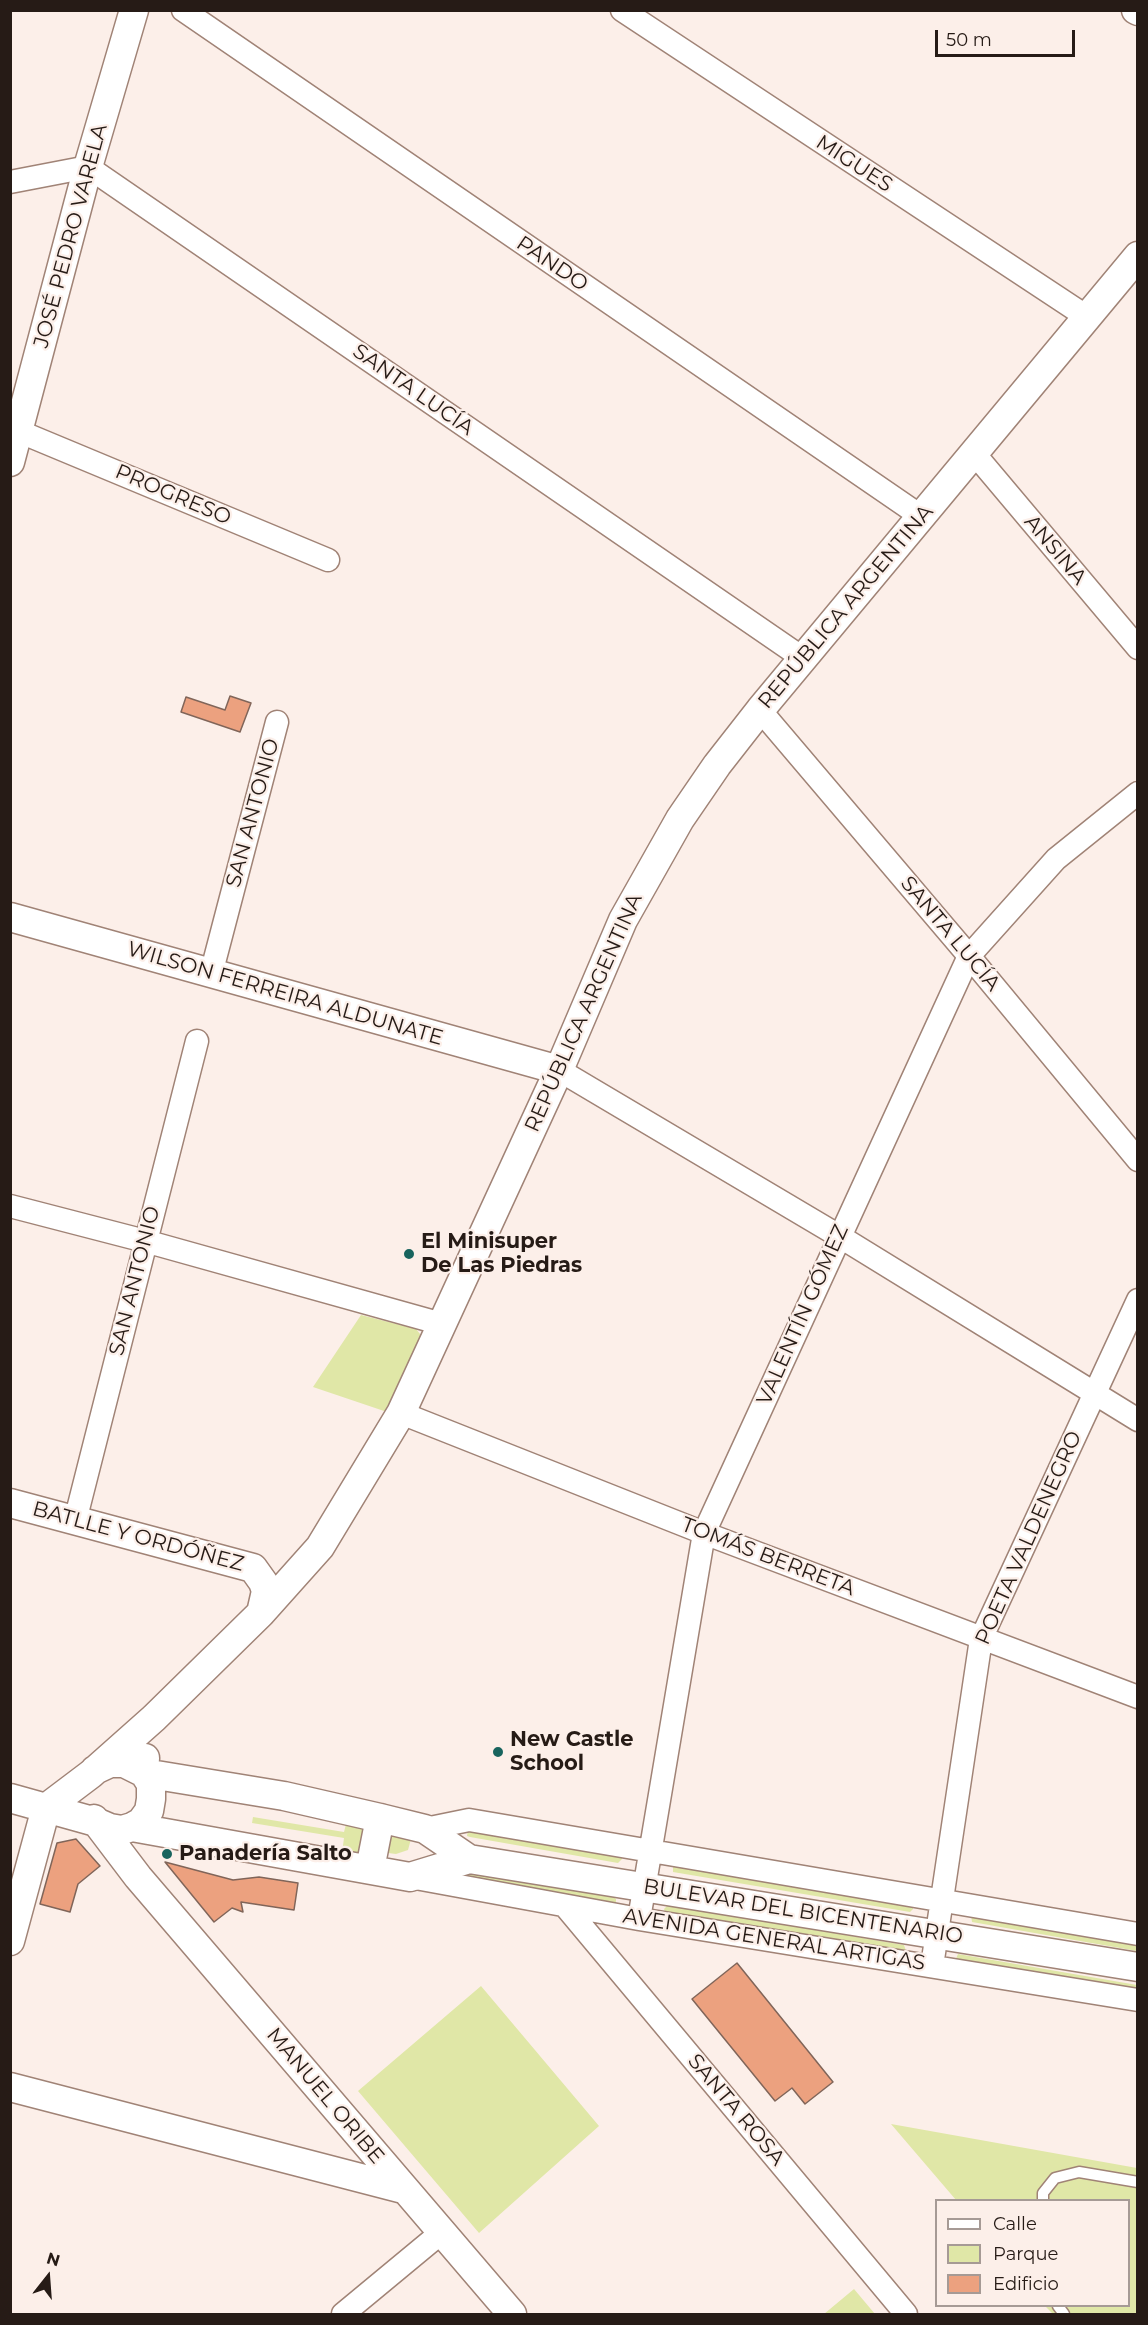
<!DOCTYPE html>
<meta charset="utf-8">
<style>
body{margin:0}
#map{position:relative;width:1148px;height:2325px;overflow:hidden;background:#fcefe9;font-family:Montserrat,sans-serif}
canvas{display:block}
.frame{position:absolute;inset:0;border:12px solid #261b16;pointer-events:none}
.legend{position:absolute;left:935px;top:2199px;width:195px;height:108px;box-sizing:border-box;background:#fcefe9;border:2px solid #a69a95;margin:0;padding:8px 10px;list-style:none;font-size:18px;color:#261b16}
.legend li{display:flex;align-items:center;gap:12px;height:30px}
.legend b{width:30px;border:2px solid #a69a95}
.north{position:absolute;left:18px;top:2247px;width:60px;height:60px;-webkit-text-stroke:4px #fcefe9;paint-order:stroke;rotate:17deg;font-size:16px;font-weight:700;line-height:24px;text-align:center;color:#261b16}
.north::after{content:'';display:block;margin:auto;width:21px;height:27px;background:#261b16;clip-path:polygon(50% 0,100% 100%,50% 72%,0 100%)}
.scale{position:absolute;left:935px;top:30px;width:140px;height:27px;box-sizing:border-box;border:3px solid #261b16;border-top:0;padding-left:8px;font-size:18px;line-height:21px;white-space:nowrap;color:#261b16;-webkit-text-stroke:4px #fcefe9;paint-order:stroke}
</style>
<div id="map">
<canvas width="1148" height="2325"></canvas>
<div class="frame"></div>
<ul class="legend">
<li><b style="height:8px;background:#fff"></b>Calle</li>
<li><b style="height:16px;background:#e0e7a7"></b>Parque</li>
<li><b style="height:16px;background:#eca17f"></b>Edificio</li>
</ul>
<div class="north">N</div>
<div class="scale">50 m</div>
</div>
<script>
const g = document.querySelector('canvas').getContext('2d');
g.lineJoin = 'round';
function fillPath(path, color) {
  g.fillStyle = color;
  g.fill(path, 'evenodd');
}
function shape(rows) {
  const path = new Path2D();
  for (const r of rows) {
    path.moveTo(r[0], r[1]);
    for (let i = 2; i < r.length; i += 2) path.lineTo(r[i], r[i + 1]);
  }
  return path;
}
function strokePath(path, color, width, dash) {
  g.strokeStyle = color;
  g.lineWidth = width;
  g.lineCap = dash ? 'butt' : 'round';
  g.setLineDash(dash || []);
  g.stroke(path);
}
function write(font, color, halo, rows, align = 'center') {
  g.font = font + ' Montserrat,sans-serif';
  g.lineWidth = 4.5;
  g.setLineDash([]);
  g.textBaseline = 'middle';
  g.strokeStyle = halo;
  g.fillStyle = color;
  for (const [text, x, y, turn = 0] of rows) {
    g.save();
    g.translate(x, y);
    g.rotate((+turn || 0) * Math.PI / 180);
    g.textAlign = isNaN(turn) ? turn : align;
    if (halo) g.strokeText(text, 0, 0);
    g.fillText(text, 0, 0);
    g.restore();
  }
}
fillPath(shape([
 [361,1315,416,1329,424,1339,387,1412,313,1387],
 [253,1817,344,1832,347,1820,368,1820,366,1854,342,1853,344,1838,252,1823],
 [468,1829,622,1856,622,1859,618,1863,470,1837,467,1836],
 [389,1832,411,1839,408,1850,396,1854,388,1853,386,1849],
 [673,1864,913,1906,913,1909,910,1912,673,1872],
 [464,1871,613,1896,616,1899,616,1903,615,1905,462,1880],
 [668,1905,904,1945,906,1951,665,1912,664,1909],
 [971,1915,1137,1942,1137,1951,972,1922],
 [958,1954,1137,1985,1137,1994,955,1961],
 [481,1986,599,2126,479,2233,358,2091],
 [891,2124,1137,2168,1137,2314,1053,2314,1045,2306,1128,2306,1128,2200,956,2200],
 [854,2289,875,2314,824,2314]
]), '#e0e7a7');
const building = shape([
 [230,696,251,703,240,732,181,712,186,697,225,710,230,696],
 [76,1839,100,1866,78,1884,70,1912,40,1904,57,1843,76,1839],
 [165,1862,233,1880,259,1877,298,1883,294,1910,241,1902,243,1912,232,1908,214,1922,165,1862],
 [737,1963,833,2082,805,2104,792,2088,775,2101,692,1999,737,1963]
]);
fillPath(building, '#eca17f');
strokePath(building, '#806559', 1.5);
const service = shape([
 [1043,2200,1043,2193,1055,2178,1079,2172,1138,2182],
 [1058,2306,1064,2314]
]);
const minor = shape([
 [183,10,922,517],
 [622,10,1087,317],
 [10,182,88,167,804,659],
 [18,431,328,560],
 [973,452,1138,648],
 [760,710,969,956,1138,1160],
 [211,974,277,722],
 [559,1070,839,1236,1138,1420],
 [10,1206,145,1241,442,1324],
 [401,1413,704,1533,1138,1697],
 [75,1521,197,1041],
 [425,1829,469,1820,1138,1934],
 [410,1877,639,1919,1138,2000],
 [565,1906,906,2314],
 [639,1919,704,1533,969,956,1056,859,1138,793],
 [932,1966,981,1639,1138,1300],
 [343,2314,442,2232]
]);
const tertiary = shape([
 [1136,10,1138,11],
 [10,462,88,167,134,10],
 [10,917,559,1070],
 [10,1503,253,1568,263,1582,266,1591,261,1613],
 [95,1770,110,1763,124,1763,144,1773,284,1796,380,1818,425,1829,469,1859],
 [10,1798,96,1822,110,1828,122,1830,132,1827,410,1877,469,1859,1138,1967],
 [94,1819,138,1877,512,2314],
 [132,1827,141,1822,149,1811,151,1799,151,1784,144,1773,145,1758],
 [370,1869,380,1818],
 [10,1941,46,1808,91,1774,154,1718,261,1613,320,1547,401,1413,559,1070,623,920,680,819,717,765,760,710,1138,256],
 [10,2087,403,2189]
]);
strokePath(service, '#a08376', 13);
strokePath(minor, '#a08376', 25);
strokePath(tertiary, '#a08376', 31);
strokePath(service, '#fff', 10);
strokePath(minor, '#fff', 22);
strokePath(tertiary, '#fff', 28);
for (const [x, y, r, color] of [
 [409,1254,6,"#18645e"],
 [498,1752,6,"#18645e"],
 [167,1854,6,"#18645e"]
]) {
  const dot = new Path2D();
  dot.arc(x, y, r, 0, 2 * Math.PI);
  g.fillStyle = color;
  g.fill(dot);
  strokePath(dot, '#fcefe9', 2);
}
write('21px', '#261b16', '#fcefe9', [
 ["MIGUES",854,164,33],
 ["JOSÉ PEDRO VARELA",71,236,-75],
 ["PANDO",552,264,34],
 ["SANTA LUCÍA",413,390,35],
 ["PROGRESO",173,495,23],
 ["ANSINA",1055,550,50],
 ["REPÚBLICA ARGENTINA",846,607,-50],
 ["SAN ANTONIO",253,813,-75],
 ["SANTA LUCÍA",950,934,50],
 ["WILSON FERREIRA ALDUNATE",285,994,16],
 ["REPÚBLICA ARGENTINA",584,1013,-66],
 ["SAN ANTONIO",135,1281,-76],
 ["VALENTÍN GÓMEZ",803,1315,-66],
 ["BATLLE Y ORDÓÑEZ",138,1537,15],
 ["POETA VALDENEGRO",1029,1538,-66],
 ["TOMÁS BERRETA",768,1557,21],
 ["BULEVAR DEL BICENTENARIO",803,1912,9],
 ["AVENIDA GENERAL ARTIGAS",774,1940,9],
 ["MANUEL ORIBE",325,2096,50],
 ["SANTA ROSA",736,2110,50]
]);
write('bold 21px', '#261b16', '#fcefe9', [
 ["El Minisuper",421,1242],
 ["De Las Piedras",421,1266],
 ["New Castle",510,1740],
 ["School",510,1764],
 ["Panadería Salto",179,1854]
], 'left');
</script>
